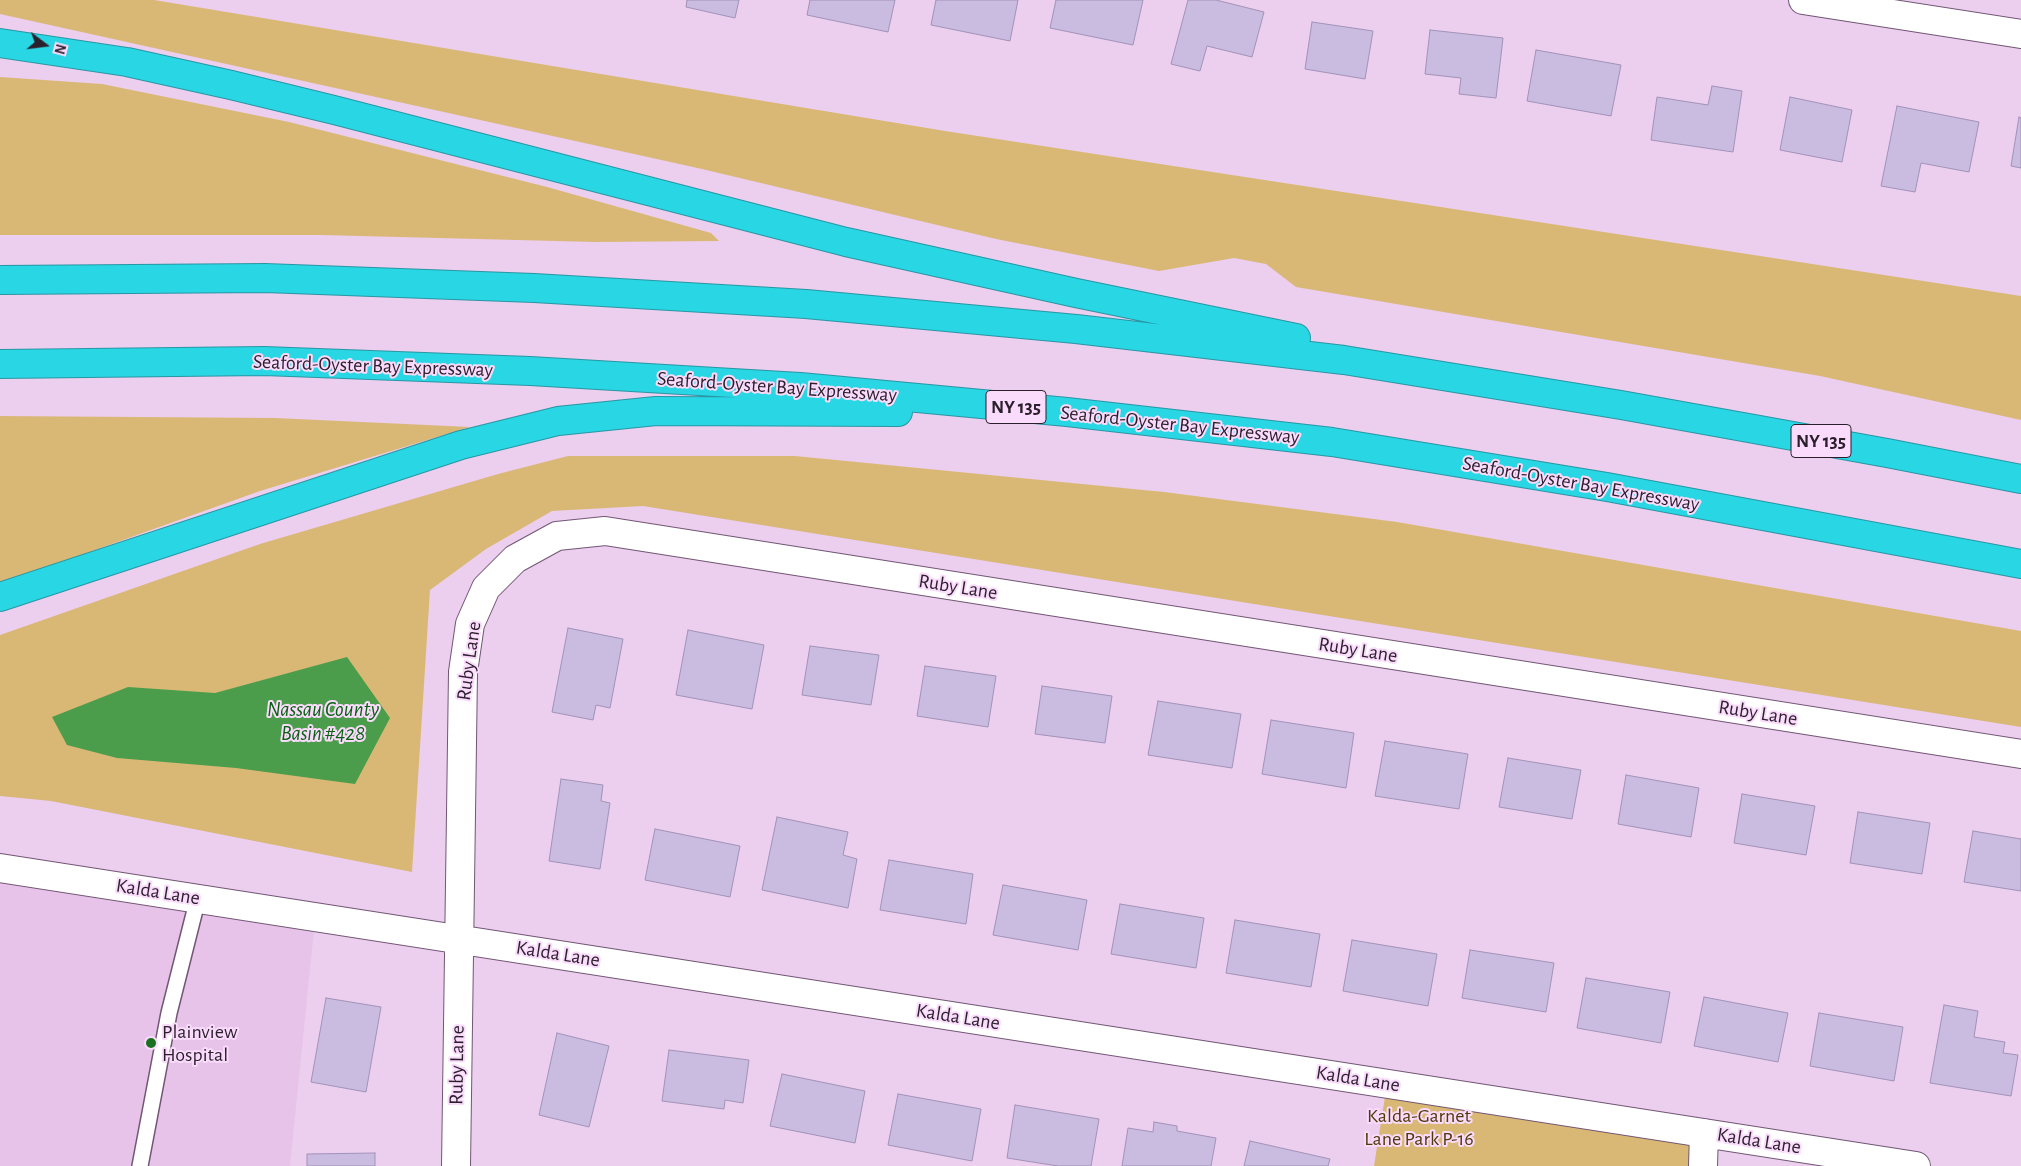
<!DOCTYPE html>
<style>
body{margin:0}
#map{position:relative;width:2021px;height:1166px;overflow:hidden;background:#ecceef;font-family:"Alegreya Sans",sans-serif}
canvas{display:block}
.north{position:absolute;left:20px;top:20px;width:50px;height:50px;-webkit-text-stroke:4px #fadbfc;paint-order:stroke;rotate:105deg;font-size:14px;font-weight:700;line-height:20px;text-align:center;color:#2a1f2b}
.north::after{content:'';display:block;margin:auto;width:18px;height:22px;background:#2a1f2b;clip-path:polygon(50% 0,100% 100%,50% 72%,0 100%)}
</style>
<div id="map">
<canvas width="2021" height="1166"></canvas>
<div class="north">N</div>
</div>
<script>
const g = document.querySelector('canvas').getContext('2d');
g.lineJoin = 'round';
function fillPath(path, color) {
  g.fillStyle = color;
  g.fill(path, 'evenodd');
}
function shape(rows) {
  const path = new Path2D();
  for (const r of rows) {
    path.moveTo(r[0], r[1]);
    for (let i = 2; i < r.length; i += 2) path.lineTo(r[i], r[i + 1]);
  }
  return path;
}
function strokePath(path, color, width, dash) {
  g.strokeStyle = color;
  g.lineWidth = width;
  g.lineCap = dash ? 'butt' : 'round';
  g.setLineDash(dash || []);
  g.stroke(path);
}
function write(font, color, halo, rows, align = 'center') {
  g.font = font + ' "Alegreya Sans",sans-serif';
  g.lineWidth = 4;
  g.setLineDash([]);
  g.textBaseline = 'middle';
  g.strokeStyle = halo;
  g.fillStyle = color;
  for (const [text, x, y, turn = 0] of rows) {
    g.save();
    g.translate(x, y);
    g.rotate((+turn || 0) * Math.PI / 180);
    g.textAlign = isNaN(turn) ? turn : align;
    if (halo) g.strokeText(text, 0, 0);
    g.fillText(text, 0, 0);
    g.restore();
  }
}
fillPath(shape([
 [0,878,315,920,290,1166,0,1166]
]), '#e7c3ea');
fillPath(shape([
 [0,0,154,0,945,131,2021,296,2021,420,1820,376,1296,287,1266,264,1234,258,1159,271,996,239,702,169,0,14],
 [0,77,102,84,289,122,547,187,711,233,719,241,595,242,321,235,0,235],
 [0,416,275,418,470,427,260,491,0,584],
 [568,456,795,456,1164,492,1397,522,2021,631,2021,727,643,506,552,511,486,549,430,590,412,872,51,801,0,796,0,635,260,544,498,474],
 [1387,1084,1704,1133,1703,1166,1374,1166]
]), '#d9b876');
fillPath(shape([
 [347,657,390,718,355,784,236,768,117,758,67,745,52,717,128,687,215,693]
]), '#4b9d4b');
const building = shape([
 [687,0,739,0,735,18,686,7,687,0],
 [810,0,895,0,888,32,807,15,810,0],
 [936,0,1018,0,1010,41,931,25,936,0],
 [1056,0,1143,0,1133,45,1050,28,1056,0],
 [1188,0,1216,0,1264,12,1252,57,1207,46,1200,71,1171,64,1188,0],
 [1312,22,1373,31,1365,79,1305,69,1312,22],
 [1430,30,1503,38,1496,98,1459,94,1461,78,1425,74,1430,30],
 [1536,50,1621,65,1611,116,1527,101,1536,50],
 [1712,86,1742,91,1733,152,1651,140,1657,97,1708,105,1712,86],
 [1790,97,1852,110,1842,162,1780,150,1790,97],
 [1897,106,1979,122,1969,172,1921,163,1915,192,1881,186,1897,106],
 [2019,117,2021,118,2021,168,2011,166,2019,117],
 [568,628,623,639,610,708,596,705,593,720,552,712,568,628],
 [688,630,764,645,752,709,676,695,688,630],
 [810,646,879,655,871,705,802,695,810,646],
 [925,666,996,676,988,727,917,716,925,666],
 [1042,686,1112,696,1105,743,1035,734,1042,686],
 [1158,701,1241,714,1232,768,1148,755,1158,701],
 [1271,720,1354,733,1346,788,1262,774,1271,720],
 [1385,741,1468,754,1459,809,1375,796,1385,741],
 [1508,758,1581,770,1572,819,1499,807,1508,758],
 [1626,775,1699,788,1691,837,1618,824,1626,775],
 [561,779,603,785,601,801,610,803,600,869,549,861,561,779],
 [1742,794,1815,806,1806,855,1734,843,1742,794],
 [1858,812,1930,823,1922,874,1850,863,1858,812],
 [777,817,848,832,843,855,857,859,848,908,762,890,777,817],
 [655,829,740,846,730,897,645,880,655,829],
 [1973,831,2021,839,2021,891,1964,882,1973,831],
 [889,860,973,874,966,924,880,910,889,860],
 [1003,885,1087,900,1078,950,993,935,1003,885],
 [1120,904,1204,918,1196,968,1111,954,1120,904],
 [1235,920,1320,934,1311,987,1226,973,1235,920],
 [1352,940,1437,954,1428,1006,1343,991,1352,940],
 [1470,950,1554,963,1546,1012,1462,998,1470,950],
 [1586,978,1670,992,1661,1043,1577,1028,1586,978],
 [1704,997,1788,1013,1778,1062,1694,1046,1704,997],
 [326,998,381,1007,366,1092,311,1082,326,998],
 [1944,1005,1978,1011,1974,1037,2005,1042,2003,1053,2018,1055,2011,1096,1930,1083,1944,1005],
 [1819,1013,1903,1027,1894,1081,1810,1066,1819,1013],
 [557,1033,609,1046,589,1127,539,1115,557,1033],
 [669,1050,749,1060,743,1103,725,1100,724,1109,662,1101,669,1050],
 [782,1074,865,1091,855,1143,770,1126,782,1074],
 [898,1094,981,1109,972,1161,888,1145,898,1094],
 [1015,1105,1099,1119,1091,1166,1058,1166,1007,1158,1015,1105],
 [1154,1122,1177,1126,1177,1131,1216,1138,1211,1166,1122,1166,1128,1128,1153,1132,1154,1122],
 [1250,1141,1330,1159,1328,1166,1244,1166,1250,1141],
 [375,1153,375,1166,307,1166,307,1154,375,1153]
]);
fillPath(building, '#cabbe1');
strokePath(building, '#a192b7', 1);
const service = shape([
 [140,1166,169,1013,198,898]
]);
const minor = shape([
 [1803,0,2021,34],
 [0,868,1916,1166],
 [456,1166,463,672,470,624,486,588,515,559,557,536,605,531,2021,754],
 [1703,1166,1704,1133]
]);
const motorway = shape([
 [0,43,127,62,231,85,334,110,846,242,1076,293,1296,338],
 [0,280,265,278,534,288,806,304,1076,329,1344,360,1621,405,1887,453,2021,479],
 [0,364,264,361,530,371,800,387,1067,412,1332,442,1607,487,2021,564],
 [0,597,461,445,558,421,656,411,898,412]
]);
strokePath(service, '#725774', 18);
strokePath(minor, '#725774', 30);
strokePath(motorway, '#2996a3', 30);
strokePath(service, '#fff', 15);
strokePath(minor, '#fff', 28);
strokePath(motorway, '#28d6e4', 28);
for (const [x, y, r, color] of [
 [151,1043,6,"#19721f"]
]) {
  const dot = new Path2D();
  dot.arc(x, y, r, 0, 2 * Math.PI);
  g.fillStyle = color;
  g.fill(dot);
  strokePath(dot, '#fadbfc', 2);
}
for (const [x, y, w] of [
 [1016,407,60],
 [1821,441,60]
]) {
  const box = new Path2D();
  box.roundRect(x - w / 2, y - 16.5, w, 33, 4);
  g.fillStyle = '#fadbfc';
  g.fill(box);
  strokePath(box, '#2a1f2b', 1);
}
write('bold 19px', '#2a1f2b', null, [
 ["NY 135",1016,407],
 ["NY 135",1821,441]
]);
write('20px', '#2a1f2b', '#fadbfc', [
 ["Seaford-Oyster Bay Expressway",373,366,2],
 ["Seaford-Oyster Bay Expressway",777,387,4],
 ["Seaford-Oyster Bay Expressway",1180,425,6],
 ["Seaford-Oyster Bay Expressway",1581,484,10],
 ["Ruby Lane",958,587,9],
 ["Ruby Lane",1358,650,9],
 ["Ruby Lane",469,661,-82],
 ["Ruby Lane",1758,713,9],
 ["Kalda Lane",158,892,9],
 ["Kalda Lane",558,954,9],
 ["Kalda Lane",958,1017,9],
 ["Ruby Lane",457,1065,-89],
 ["Kalda Lane",1358,1079,9],
 ["Kalda Lane",1759,1141,9]
]);
write('20px', '#2a1f2b', '#fadbfc', [
 ["Plainview",162,1032],
 ["Hospital",162,1055]
], 'left');
write('20px', '#4f3a09', '#fadbfc', [
 ["Kalda-Garnet",1419,1116],
 ["Lane Park P-16",1419,1139]
]);
write('italic 21px', '#066210', '#fadbfc', [
 ["Nassau County",323,710],
 ["Basin #428",323,734]
]);
</script>
